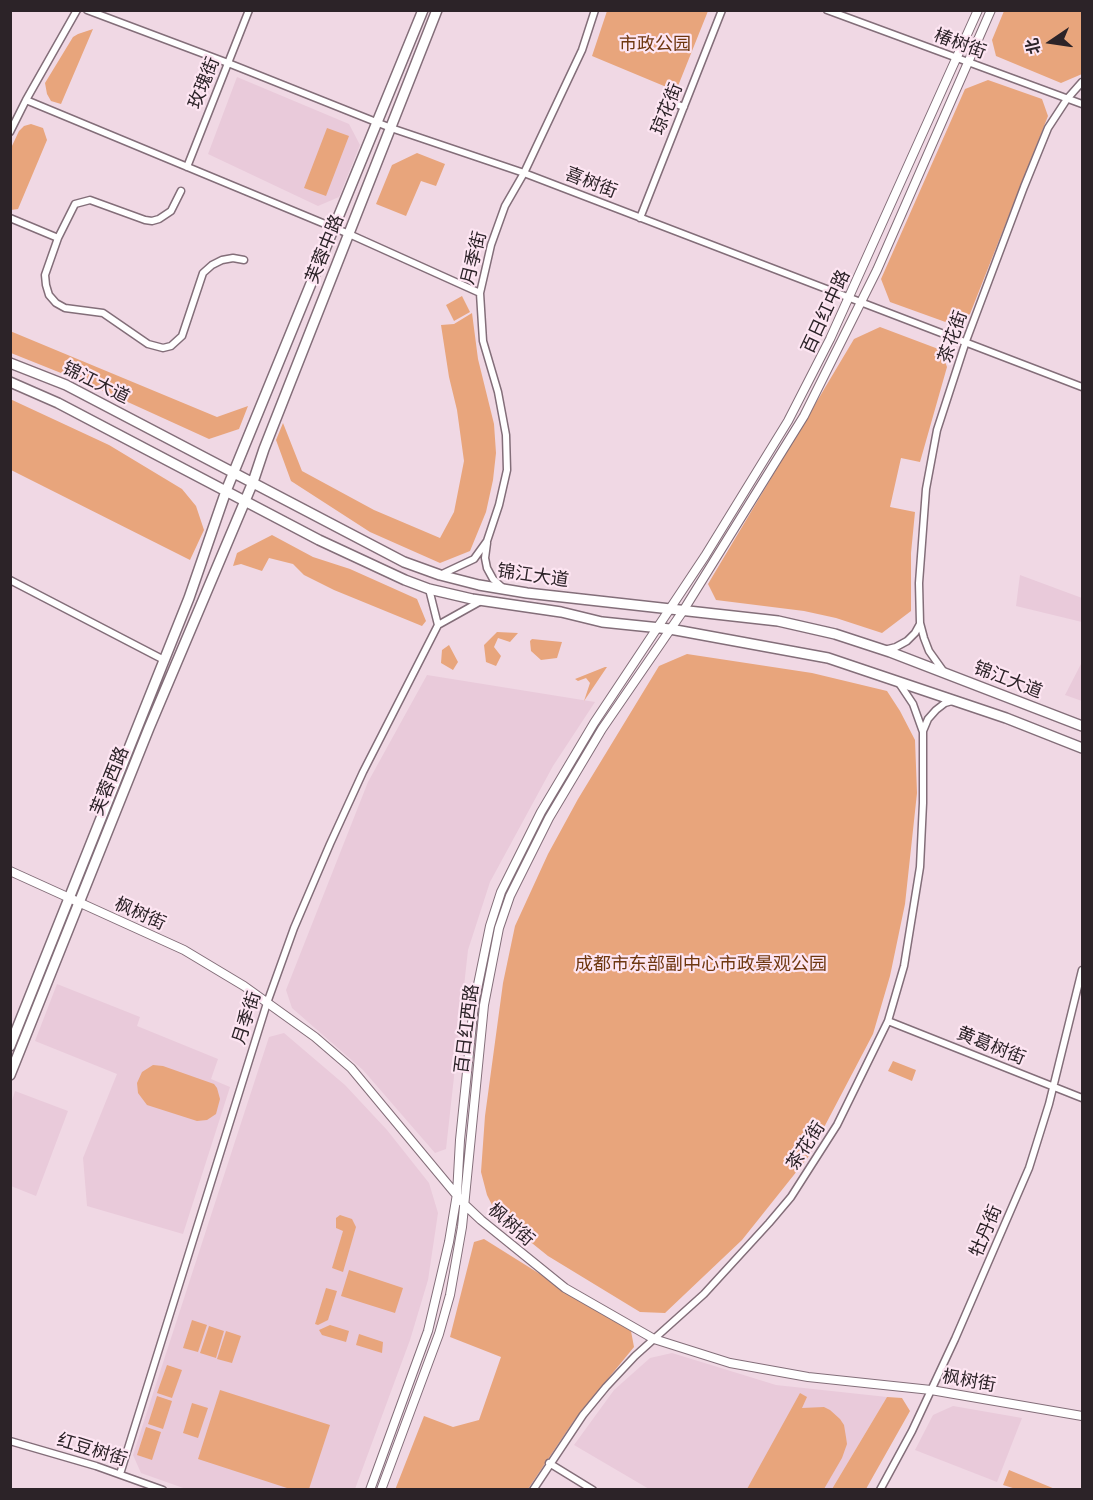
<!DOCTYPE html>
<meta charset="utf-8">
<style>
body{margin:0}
#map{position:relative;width:1093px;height:1500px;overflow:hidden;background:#f0d8e4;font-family:"Alegreya Sans","Noto Sans SC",sans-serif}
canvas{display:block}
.frame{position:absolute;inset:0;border:12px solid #2c2328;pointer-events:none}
.north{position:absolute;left:1021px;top:12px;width:60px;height:60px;-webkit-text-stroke:4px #fde5f2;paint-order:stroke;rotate:257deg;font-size:16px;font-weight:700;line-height:24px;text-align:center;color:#2c2328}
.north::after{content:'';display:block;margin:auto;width:21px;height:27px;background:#2c2328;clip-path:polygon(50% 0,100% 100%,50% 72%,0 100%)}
</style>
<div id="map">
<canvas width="1093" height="1500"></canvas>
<div class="frame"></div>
<div class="north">北</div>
</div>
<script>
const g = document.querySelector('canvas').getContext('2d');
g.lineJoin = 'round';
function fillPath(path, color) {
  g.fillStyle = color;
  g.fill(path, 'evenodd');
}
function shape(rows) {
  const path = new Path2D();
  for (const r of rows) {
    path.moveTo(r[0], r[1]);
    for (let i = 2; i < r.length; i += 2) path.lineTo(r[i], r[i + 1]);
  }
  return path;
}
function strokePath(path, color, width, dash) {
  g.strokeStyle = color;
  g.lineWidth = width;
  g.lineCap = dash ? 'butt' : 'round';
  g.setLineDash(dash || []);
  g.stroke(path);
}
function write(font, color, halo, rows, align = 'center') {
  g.font = font + ' "Alegreya Sans","Noto Sans SC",sans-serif';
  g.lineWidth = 4.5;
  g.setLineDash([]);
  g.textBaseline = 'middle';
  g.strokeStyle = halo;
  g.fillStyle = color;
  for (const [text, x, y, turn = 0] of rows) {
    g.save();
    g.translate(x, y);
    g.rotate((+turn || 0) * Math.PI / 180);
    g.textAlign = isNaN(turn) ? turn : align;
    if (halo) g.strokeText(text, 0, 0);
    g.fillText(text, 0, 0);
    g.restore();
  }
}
fillPath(shape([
 [237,77,349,124,360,145,339,197,318,206,208,154],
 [1020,575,1082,598,1082,622,1016,606],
 [1082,662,1082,701,1065,695],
 [427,675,595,702,553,766,490,882,468,950,446,1149,435,1153,363,1070,292,1008,286,990,368,782],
 [57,984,140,1017,137,1026,218,1059,211,1079,230,1087,183,1234,87,1206,83,1158,117,1074,35,1041],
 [284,1033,345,1085,387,1130,429,1183,438,1213,428,1280,410,1340,355,1489,186,1489,141,1473,133,1455,269,1037],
 [15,1091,68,1111,36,1196,11,1186,11,1104],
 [672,1353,776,1385,887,1397,832,1489,649,1489,574,1445,614,1390,650,1358],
 [953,1406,1022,1418,997,1482,915,1450,933,1415]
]), '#e9cada');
fillPath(shape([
 [607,11,708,11,676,91,592,56],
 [1004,11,1082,11,1082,74,1061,83,996,56,992,40],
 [93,29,61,104,51,101,47,94,45,83,73,37,78,34],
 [988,80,1042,99,1048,116,970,314,951,324,890,302,881,279,965,89],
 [31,124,43,128,47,140,18,209,11,210,11,148,19,131,24,126],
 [327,128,349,136,326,196,304,188],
 [417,153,445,164,436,186,421,181,406,216,376,204,392,165],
 [462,296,470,312,454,321,446,305],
 [472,313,478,359,494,424,496,453,493,480,486,512,470,551,440,563,370,532,291,481,276,440,283,423,302,471,374,510,440,538,454,512,464,461,457,410,449,377,441,325,454,324],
 [880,327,941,350,947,367,920,462,901,458,890,507,915,512,911,553,911,611,882,633,836,618,804,611,716,600,708,584,854,339],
 [10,331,217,417,248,406,239,429,209,439,86,383,11,353],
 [10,399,109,445,182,489,196,506,204,530,190,560,11,470],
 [272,535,313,557,350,569,417,599,426,621,422,626,334,590,304,575,293,564,269,558,262,571,241,564,233,566,237,553],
 [497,632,518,633,510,642,498,638,494,647,501,656,496,666,486,662,484,645],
 [532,639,562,642,557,658,541,660,531,651,530,641],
 [449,645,458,662,453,670,441,663,442,650],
 [687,654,812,673,887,691,900,711,915,740,917,793,905,904,890,976,873,1034,809,1156,742,1240,665,1313,640,1312,548,1256,497,1215,487,1195,481,1172,485,1116,503,983,515,926,548,854,578,799,659,666],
 [605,667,607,667,584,701,590,683,586,678,578,681,575,679],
 [893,1061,916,1070,912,1081,888,1071],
 [153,1065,163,1066,214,1084,217,1088,220,1099,216,1114,207,1120,197,1121,147,1105,138,1093,137,1083,142,1072],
 [340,1215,352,1219,356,1227,343,1272,332,1268,343,1231,336,1228,336,1218],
 [484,1239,631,1331,634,1347,575,1419,528,1489,395,1490,424,1416,453,1427,479,1420,501,1357,450,1337,474,1242],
 [349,1270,403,1288,395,1313,341,1296],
 [326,1288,337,1291,328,1320,318,1325,315,1324],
 [192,1320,207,1325,198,1352,183,1348],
 [330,1325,349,1331,346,1342,322,1335,319,1330],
 [209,1326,224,1331,216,1358,200,1353],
 [226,1331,241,1336,232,1363,217,1359],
 [359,1334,383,1342,382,1353,356,1345],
 [167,1365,182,1370,172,1398,157,1393],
 [220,1390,330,1425,309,1489,290,1489,198,1459],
 [800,1393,807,1397,802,1408,824,1407,830,1410,840,1419,844,1425,846,1437,847,1444,842,1458,824,1489,747,1489],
 [157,1396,172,1401,163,1429,148,1424],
 [887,1397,902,1398,910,1411,866,1489,832,1489],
 [192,1403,208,1408,198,1438,183,1433],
 [146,1427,161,1432,152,1460,137,1455],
 [1009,1470,1055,1489,1016,1489,1003,1485]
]), '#e8a57c');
const minor = shape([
 [87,10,228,63,391,128,524,173,1082,387],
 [827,10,1082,104],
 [26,100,349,234,480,293],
 [670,102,684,107],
 [10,132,26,100,77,10],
 [187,167,249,10],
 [181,191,171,211,159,219,152,221,145,220,90,200,75,204,58,238,45,275,46,285,49,295,56,303,65,308,103,313,148,344,163,348,171,346,182,336,203,273,212,265,222,260,233,258,244,260],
 [10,218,58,238],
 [640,218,722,10],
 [487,543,485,558,487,568,493,579,504,589],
 [440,575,474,559,487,541,499,505,507,470,506,435,498,392,483,341,480,293,491,245,505,206,524,173,582,50,595,10],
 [10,580,164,660],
 [438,625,481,601],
 [884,650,896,647,907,641,915,633,920,624],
 [944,672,929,651,924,638,920,623,919,583,926,489,937,430,966,341,1024,187,1048,128,1067,99,1082,82],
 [923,731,928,719,936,710,945,703,952,701],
 [888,1021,1082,1098],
 [10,1441,96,1466,163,1490],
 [549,1463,593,1490],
 [120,1474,267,1003,294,928,330,844,363,772,438,625,429,589],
 [533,1490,583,1415,606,1387,635,1356,704,1294,769,1223,791,1197,837,1125,888,1021,904,966,920,867,923,803,923,732,913,704,899,683],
 [880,1490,912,1431,955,1339,1029,1168,1049,1104,1082,970]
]);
const tertiary = shape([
 [10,871,184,950,244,986,315,1037,351,1068,464,1204,481,1220,565,1288,654,1339,730,1363,808,1377,931,1390,1082,1416],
 [370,1490,428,1331,449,1242,457,1194,460,1140,474,1004,490,926,501,892,541,812,594,723,705,556,788,421,830,339,978,10],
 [381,1490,439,1334,450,1295,462,1227,484,1005,499,928,510,896,549,818,602,729,683,611,804,416,877,270,991,10]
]);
const secondary = shape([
 [10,363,66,385,404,562,440,575,479,585,527,593,778,621,835,634,890,652,1082,726],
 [10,382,58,403,319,540,405,580,429,589,472,599,561,612,602,622,670,629,828,658,1006,718,1082,748],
 [10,1046,189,598,226,491,423,10],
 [10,1075,149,728,253,482,264,449,437,10]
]);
strokePath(minor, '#836e79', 9);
strokePath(tertiary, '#836e79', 10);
strokePath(secondary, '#836e79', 12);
strokePath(minor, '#fff', 6);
strokePath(tertiary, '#fff', 8);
strokePath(secondary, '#fff', 9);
write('18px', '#2c2328', '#fde5f2', [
 ["椿树街",960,44,20],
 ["玫瑰街",204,83,-68],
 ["琼花街",667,109,-68],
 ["喜树街",591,183,21],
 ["芙蓉中路",325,249,-68],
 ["月季街",474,258,-76],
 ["百日红中路",826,312,-65],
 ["茶花街",953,337,-71],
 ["锦江大道",96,383,26],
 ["锦江大道",533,576,8],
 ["锦江大道",1008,680,21],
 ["芙蓉西路",110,781,-68],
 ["枫树街",140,914,24],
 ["月季街",247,1018,-72],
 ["百日红西路",467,1029,-83],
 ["黄葛树街",991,1046,22],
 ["茶花街",806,1146,-57],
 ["枫树街",511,1225,41],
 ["牡丹街",986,1231,-67],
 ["枫树街",969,1381,10],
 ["红豆树街",92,1450,17]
]);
write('18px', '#6e3710', '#fde5f2', [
 ["市政公园",655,45],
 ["成都市东部副中心市政景观公园",701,965]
]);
</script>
